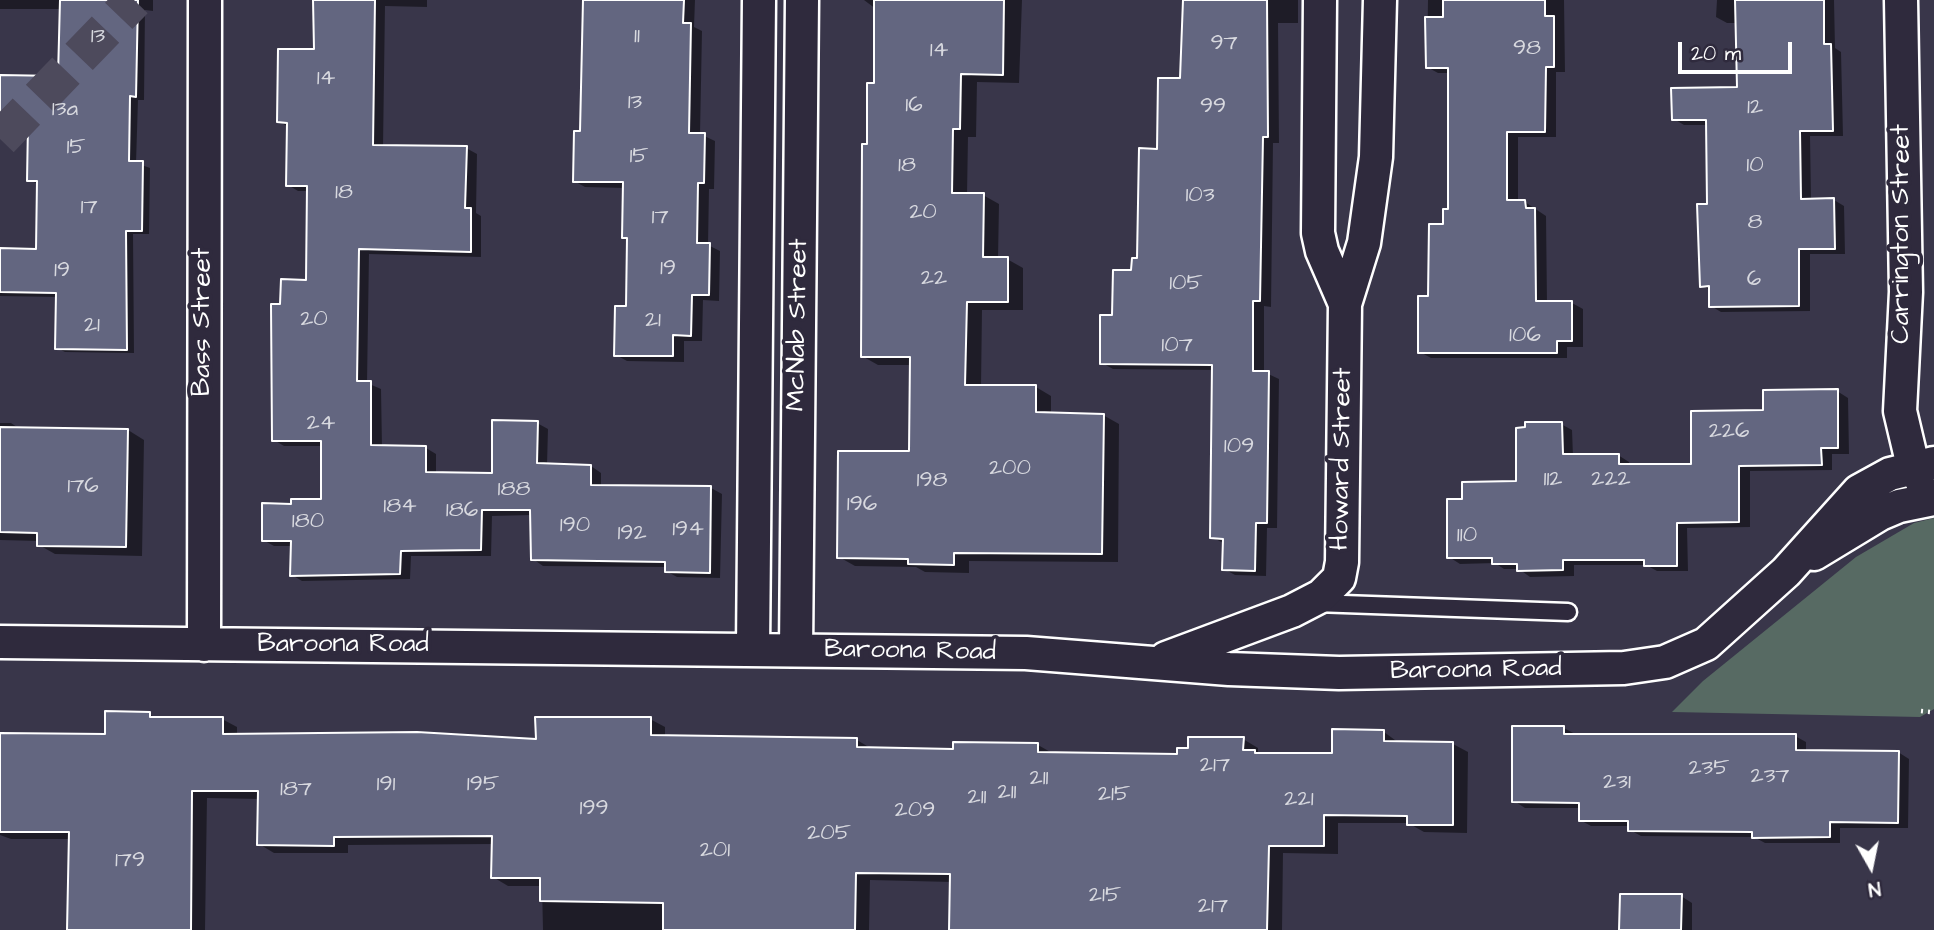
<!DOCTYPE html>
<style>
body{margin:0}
#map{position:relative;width:1934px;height:930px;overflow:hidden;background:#39364a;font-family:"Architects Daughter",sans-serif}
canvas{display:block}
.north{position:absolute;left:1836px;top:832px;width:70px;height:70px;-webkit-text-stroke:5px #2f2a3d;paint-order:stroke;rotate:171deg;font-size:19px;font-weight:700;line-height:28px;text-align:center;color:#fff}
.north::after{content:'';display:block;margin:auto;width:24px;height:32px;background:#fff;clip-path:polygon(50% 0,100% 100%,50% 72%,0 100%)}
.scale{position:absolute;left:1678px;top:42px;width:114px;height:32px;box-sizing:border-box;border:4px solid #fff;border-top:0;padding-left:9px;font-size:21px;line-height:24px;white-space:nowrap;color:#fff;-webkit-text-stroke:5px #2f2a3d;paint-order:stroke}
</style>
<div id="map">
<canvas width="1934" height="930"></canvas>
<div class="north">N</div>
<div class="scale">20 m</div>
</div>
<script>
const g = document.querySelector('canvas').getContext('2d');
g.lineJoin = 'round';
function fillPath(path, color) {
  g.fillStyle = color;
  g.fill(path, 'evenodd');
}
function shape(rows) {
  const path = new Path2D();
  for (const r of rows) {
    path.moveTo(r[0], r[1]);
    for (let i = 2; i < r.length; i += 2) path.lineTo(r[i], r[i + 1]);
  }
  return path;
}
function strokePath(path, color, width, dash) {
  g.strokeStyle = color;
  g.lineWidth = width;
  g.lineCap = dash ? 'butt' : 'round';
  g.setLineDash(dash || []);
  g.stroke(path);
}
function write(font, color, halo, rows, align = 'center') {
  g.font = font + ' "Architects Daughter",sans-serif';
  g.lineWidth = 7;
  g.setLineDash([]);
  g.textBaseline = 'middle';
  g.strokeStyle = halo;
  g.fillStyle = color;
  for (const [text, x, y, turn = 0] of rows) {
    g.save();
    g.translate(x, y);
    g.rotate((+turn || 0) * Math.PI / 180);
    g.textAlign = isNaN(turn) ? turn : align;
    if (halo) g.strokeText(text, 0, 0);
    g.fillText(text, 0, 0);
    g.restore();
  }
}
fillPath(shape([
 [1934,518,1934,709,1920,717,1672,712,1703,681,1856,557,1914,523]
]), '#576a63');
fillPath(shape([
 [0,0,153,0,153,11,145,10,144,100,138,100,136,163,150,168,149,234,133,234,134,353,65,352,57,348,58,297,0,296,0,250,38,250,39,184,28,180,29,127,0,127,0,77,60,78,61,9,0,9],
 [315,0,427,0,427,7,385,6,383,147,466,148,477,154,476,213,481,216,481,257,369,254,367,383,381,389,382,447,426,448,436,454,436,474,493,475,537,423,548,429,547,465,591,466,601,473,601,487,711,488,722,494,720,578,677,577,666,571,667,567,543,566,533,559,532,515,492,516,491,556,411,556,410,579,302,581,292,575,292,546,274,546,263,540,293,506,323,501,322,446,284,446,274,440,282,306,307,281,309,191,298,191,288,185,288,127,279,121,315,51],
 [584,0,695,0,694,27,702,31,700,134,715,141,714,189,709,189,708,245,720,251,719,301,703,300,702,341,684,341,684,362,627,361,616,355,628,308,629,240,624,237,625,188,585,187,574,181,582,133],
 [864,0,1022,0,1019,83,977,82,976,137,968,137,967,195,983,195,999,204,998,259,1007,259,1023,268,1023,310,982,310,981,387,1036,387,1051,396,1051,414,1103,415,1119,424,1118,562,969,561,969,573,925,572,916,567,855,566,839,557,911,453,912,365,878,365,862,356,876,9],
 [1184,0,1298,0,1298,23,1278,23,1279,143,1273,143,1271,307,1264,306,1264,372,1279,379,1277,528,1267,528,1266,576,1235,575,1224,569,1225,544,1212,537,1214,370,1113,369,1102,363,1114,317,1139,260,1159,150,1182,80],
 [1428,0,1564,0,1565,72,1556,72,1556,137,1518,137,1518,202,1525,202,1546,216,1547,303,1572,303,1583,309,1583,347,1567,347,1567,358,1431,358,1420,352,1450,211,1449,73,1438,73,1427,67],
 [1717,0,1834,0,1835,48,1841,52,1843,136,1810,136,1811,200,1834,200,1844,206,1845,254,1810,254,1810,311,1721,312,1711,306,1711,291,1702,285,1709,206,1708,125,1684,125,1674,119,1739,89,1738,23,1727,23,1716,17],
 [1837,391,1848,398,1849,454,1832,454,1832,470,1750,471,1750,527,1687,528,1688,571,1657,571,1646,565,1574,565,1574,576,1530,577,1519,569,1504,569,1495,563,1460,564,1449,557,1464,501,1518,483,1561,424,1572,430,1573,456,1618,455,1629,462,1629,465,1693,466,1765,412],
 [0,423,11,423,20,429,128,430,144,440,142,556,55,554,39,545,39,541,0,540],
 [149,714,158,719,222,719,237,727,237,735,538,741,650,719,665,727,665,737,857,740,872,749,955,751,1038,745,1054,754,1179,756,1243,739,1258,748,1258,753,1333,755,1334,731,1384,732,1399,743,1453,744,1468,752,1467,833,1424,832,1408,823,1338,823,1338,854,1283,853,1282,930,951,930,952,882,870,880,869,930,543,930,542,886,508,886,493,877,494,844,348,845,348,853,274,853,259,844,260,799,207,798,205,930,69,930,70,839,11,839,0,835,0,735,107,736],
 [1564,728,1575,734,1795,736,1806,742,1806,752,1898,752,1909,759,1908,828,1840,828,1840,843,1765,843,1754,837,1641,836,1630,830,1630,826,1591,826,1580,820,1580,808,1525,808,1514,801],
 [1681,896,1692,903,1692,930,1621,930]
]), '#0007');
const building = shape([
 [60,0,138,0,136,97,130,96,129,161,143,161,142,231,126,231,127,350,55,349,56,293,0,292,0,248,36,249,37,181,27,181,28,124,0,123,0,75,58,76,60,0],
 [313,0,375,0,373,145,467,146,465,208,471,208,471,252,359,249,357,381,371,381,371,445,426,446,426,472,492,473,492,420,538,421,537,463,591,465,591,485,711,486,710,573,665,572,665,562,531,560,530,510,482,510,481,550,401,551,400,574,290,576,291,541,262,541,262,503,291,504,291,499,321,499,321,441,272,441,271,304,280,304,281,279,306,280,307,186,286,186,287,123,277,122,278,49,314,49,313,0],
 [583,0,684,0,683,23,691,23,689,133,705,133,704,183,698,183,697,243,710,243,709,295,692,295,691,336,673,335,673,356,614,356,615,306,626,306,627,238,622,238,623,182,573,182,574,131,580,131,583,0],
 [874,0,1004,0,1003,75,961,74,960,129,953,129,952,193,984,193,983,257,1008,257,1008,302,967,302,965,385,1036,385,1036,412,1104,414,1102,554,954,553,954,565,908,564,908,559,837,558,838,451,909,451,910,357,861,357,862,144,867,144,867,83,874,83,874,0],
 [1183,0,1267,0,1268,137,1263,137,1260,301,1253,301,1253,371,1269,371,1267,523,1256,523,1255,571,1222,570,1223,539,1210,538,1212,365,1100,364,1100,315,1112,315,1113,270,1131,270,1132,258,1137,258,1139,148,1157,149,1158,78,1180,78,1183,0],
 [1443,0,1545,0,1545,16,1554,16,1554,67,1546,67,1545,132,1507,132,1507,200,1525,200,1526,208,1535,208,1536,301,1572,301,1572,341,1557,341,1557,353,1418,353,1418,296,1428,296,1429,224,1443,224,1443,209,1448,209,1448,68,1426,68,1425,17,1443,17,1443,0],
 [1735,0,1824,0,1824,44,1831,44,1833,131,1800,131,1801,199,1834,198,1835,249,1799,249,1799,306,1709,307,1709,286,1700,287,1697,204,1707,204,1706,120,1672,120,1671,88,1737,87,1735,0],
 [1838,389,1838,448,1821,448,1822,465,1739,466,1739,522,1677,523,1677,566,1644,566,1644,560,1563,560,1563,570,1517,571,1517,564,1492,564,1492,558,1447,558,1447,499,1462,499,1462,482,1516,481,1516,428,1525,427,1525,422,1562,422,1563,454,1619,454,1619,464,1691,464,1691,411,1763,410,1763,390,1838,389],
 [0,427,128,429,126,547,37,546,37,533,0,532,0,427],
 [105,711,150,712,150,717,223,717,223,734,417,732,536,739,535,717,651,717,651,735,857,738,857,747,953,749,953,742,1038,743,1038,752,1177,754,1177,748,1188,748,1188,737,1244,737,1243,750,1255,750,1255,753,1332,753,1332,729,1384,730,1384,741,1453,742,1453,825,1407,825,1407,816,1324,815,1324,846,1269,846,1267,930,949,930,950,874,856,873,855,930,663,930,663,903,540,901,540,878,491,878,492,836,334,837,334,846,257,845,258,791,192,791,191,930,67,930,69,832,0,832,0,733,105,734,105,711],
 [1512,726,1564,726,1564,734,1796,734,1796,750,1899,751,1898,823,1830,822,1830,837,1752,838,1752,832,1628,831,1628,821,1579,821,1579,803,1512,802,1512,726],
 [1620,894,1682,894,1681,930,1619,930,1620,894]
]);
fillPath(building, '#636680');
strokePath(building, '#fff', 2);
strokePath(shape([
 [0,139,134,0]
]), '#4d4a5c', 38, [38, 19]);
const lane = shape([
 [1315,603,1568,612]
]);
const street = shape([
 [1320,0,1318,233,1322,251,1345,304],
 [1901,0,1906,292,1900,411,1913,466,1932,499],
 [1814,554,1880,514,1899,506,1934,499],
 [0,642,1026,653,1229,669,1339,673,1624,668,1665,662,1706,644,1786,572,1859,491,1890,474,1934,463],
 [204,645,205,0],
 [753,649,759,0],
 [796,650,802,0],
 [1166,658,1292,611,1321,596,1339,578,1342,562,1345,304,1364,243,1376,157,1380,0]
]);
strokePath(lane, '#fff', 21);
strokePath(street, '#fff', 37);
strokePath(shape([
 [1921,711,1931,712]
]), '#fff', 4.5, [2, 5]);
strokePath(lane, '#2f2a3d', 16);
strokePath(street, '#2f2a3d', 32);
write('23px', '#d8d9df', null, [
 ["13",98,37],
 ["11",637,37],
 ["97",1224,44],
 ["98",1527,49],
 ["14",939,51],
 ["14",326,79],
 ["13",635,103],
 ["16",914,106],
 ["99",1213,107],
 ["12",1755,108],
 ["13a",65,110],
 ["15",76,148],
 ["15",639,157],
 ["18",907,166],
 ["10",1755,166],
 ["18",344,193],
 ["103",1200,196],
 ["17",89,208],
 ["20",923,213],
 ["17",660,218],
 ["8",1755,223],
 ["19",668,269],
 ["19",62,271],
 ["22",934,279],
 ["6",1754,280],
 ["105",1186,284],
 ["20",314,320],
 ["21",653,321],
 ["21",92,326],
 ["106",1525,336],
 ["107",1177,346],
 ["24",321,424],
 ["226",1729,432],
 ["109",1239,447],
 ["200",1010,469],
 ["112",1553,480],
 ["222",1611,480],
 ["198",932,481],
 ["176",83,487],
 ["188",514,490],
 ["196",862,505],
 ["184",400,507],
 ["186",462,511],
 ["180",308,522],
 ["190",575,526],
 ["194",688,530],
 ["192",632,534],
 ["110",1467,536],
 ["217",1215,766],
 ["235",1709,769],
 ["237",1770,777],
 ["211",1039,779],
 ["231",1617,783],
 ["191",386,785],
 ["195",483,785],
 ["187",296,790],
 ["211",1007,793],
 ["215",1114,795],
 ["211",977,798],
 ["221",1299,800],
 ["199",594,809],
 ["209",915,811],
 ["205",829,834],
 ["201",715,851],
 ["179",130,861],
 ["215",1105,896],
 ["217",1213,907]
]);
write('26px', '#fff', '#2f2a3d', [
 ["Carrington Street",1903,234,-90],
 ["Bass Street",204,322,-90],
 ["McNab Street",799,325,-89],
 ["Howard Street",1343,459,-89],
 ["Baroona Road",343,646],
 ["Baroona Road",910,652,1],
 ["Baroona Road",1476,671,-1]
]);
</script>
